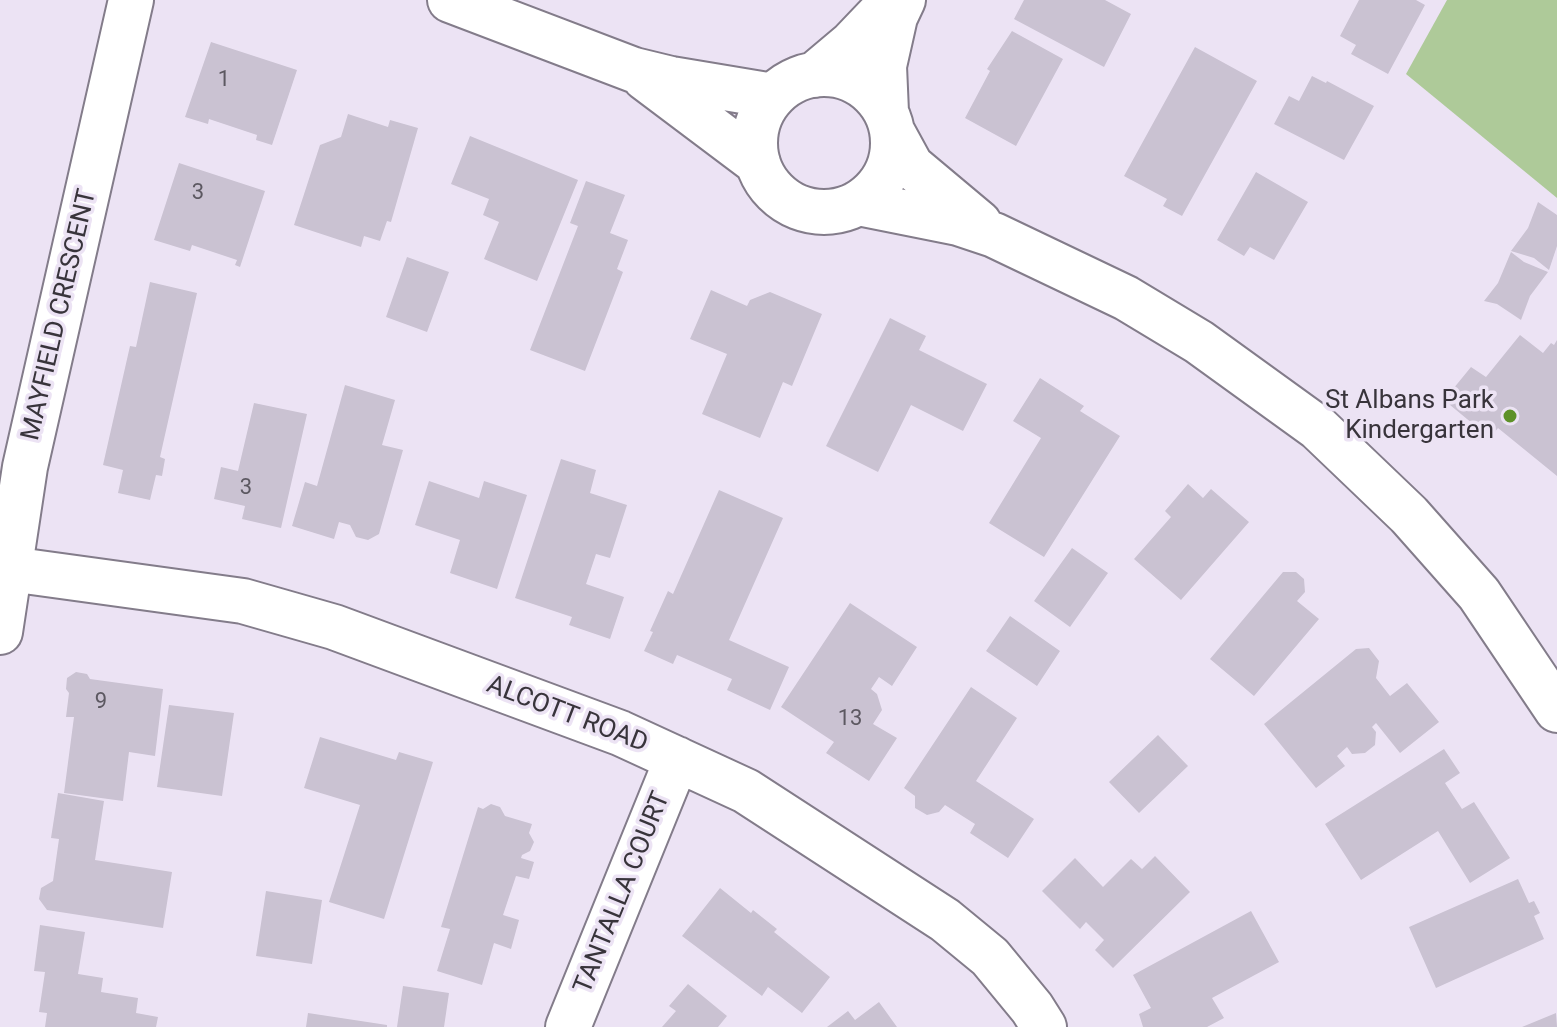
<!DOCTYPE html>
<style>
body{margin:0}
canvas{display:block;background:#ece3f4}
</style>
<canvas width="1557" height="1027"></canvas>
<script>
const g = document.querySelector('canvas').getContext('2d');
g.lineJoin = 'round';
function fillPath(path, color) {
  g.fillStyle = color;
  g.fill(path, 'evenodd');
}
function shape(rows) {
  const path = new Path2D();
  for (const r of rows) {
    if (r.length === 3) {
      path.moveTo(r[0] + r[2], r[1]);
      path.arc(r[0], r[1], r[2], 0, 2 * Math.PI);
      continue;
    }
    path.moveTo(r[0], r[1]);
    for (let i = 2; i < r.length; i += 2) path.lineTo(r[i], r[i + 1]);
  }
  return path;
}
function strokePath(path, color, width, dash) {
  g.strokeStyle = color;
  g.lineWidth = width;
  g.lineCap = dash ? 'butt' : 'round';
  g.setLineDash(dash || []);
  g.stroke(path);
}
function write(font, color, halo, rows, align = 'center') {
  g.font = font + ' Roboto,sans-serif';
  g.lineWidth = 7;
  g.setLineDash([]);
  g.textBaseline = 'middle';
  g.strokeStyle = halo;
  g.fillStyle = color;
  for (const [text, x, y, turn = 0] of rows) {
    g.save();
    g.translate(x, y);
    g.rotate((+turn || 0) * Math.PI / 180);
    g.textAlign = isNaN(turn) ? turn : align;
    if (halo) g.strokeText(text, 0, 0);
    g.fillText(text, 0, 0);
    g.restore();
  }
}
fillPath(shape([
 [1447,0,1557,0,1557,198,1406,74]
]), '#aeca99');
fillPath(shape([
 [1024,0,1105,0,1131,14,1104,67,1014,19],
 [1359,0,1416,0,1425,5,1388,74,1351,54,1356,45,1340,36],
 [1012,31,1063,59,1016,146,965,118,990,71,987,69],
 [211,42,297,70,272,145,256,140,257,135,209,119,208,124,185,117],
 [1195,47,1257,81,1182,216,1163,206,1167,199,1124,176],
 [1312,76,1326,83,1327,81,1374,106,1344,160,1274,124,1289,96,1299,101],
 [348,114,388,127,390,120,418,128,391,222,387,221,380,241,364,236,361,247,294,225,320,145,341,137],
 [470,136,578,180,537,281,484,259,499,222,483,215,489,199,451,184],
 [179,163,265,191,240,267,235,265,237,260,192,245,190,251,154,240],
 [1256,172,1308,202,1274,260,1250,247,1244,256,1217,240],
 [586,181,625,195,610,233,628,240,617,269,623,272,585,371,530,350,578,226,570,223],
 [1538,202,1557,215,1557,246,1549,270,1534,258,1511,251,1528,228],
 [1511,252,1524,262,1548,272,1530,296,1521,320,1497,304,1484,301,1498,283],
 [407,257,449,272,427,332,386,317],
 [150,282,197,293,160,457,165,459,162,476,156,475,150,500,118,493,123,470,103,465,130,346,136,347],
 [711,290,747,306,750,300,770,292,822,314,792,386,783,382,760,438,702,414,727,354,690,339],
 [890,318,926,336,919,350,987,384,963,431,911,405,878,472,826,446],
 [1520,335,1543,353,1551,343,1554,345,1557,340,1557,476,1498,428,1490,438,1444,400,1471,367,1486,377],
 [1040,378,1084,406,1080,411,1120,436,1044,557,989,523,1041,438,1013,421],
 [345,385,395,400,382,445,403,450,379,534,368,540,356,537,350,525,339,522,334,539,292,526,305,482,317,486],
 [254,403,307,414,281,528,242,519,245,506,214,499,221,467,238,471],
 [561,459,596,470,590,493,627,505,610,558,596,554,586,584,624,597,610,639,569,625,572,617,515,598],
 [429,481,479,498,484,481,527,495,497,589,450,573,460,540,415,525],
 [1188,484,1203,498,1211,489,1249,522,1181,600,1134,559,1171,517,1165,511],
 [719,490,783,518,729,640,789,667,770,710,727,690,732,679,677,655,673,664,644,651,653,632,650,631,668,591,673,594],
 [1072,548,1108,573,1070,627,1034,601],
 [1283,572,1296,572,1304,579,1305,592,1297,601,1319,619,1254,696,1210,659],
 [850,603,917,647,892,686,879,677,871,689,877,694,882,710,873,724,897,738,869,781,826,753,834,742,781,707],
 [1010,616,1060,651,1037,686,986,651],
 [1369,648,1379,661,1376,678,1390,696,1407,683,1439,722,1400,753,1376,723,1372,727,1376,732,1375,745,1365,753,1352,754,1347,747,1337,756,1345,766,1316,788,1264,724,1356,649],
 [76,672,87,674,90,679,163,689,155,756,129,752,123,801,64,793,74,717,66,717,69,693,66,689,67,678],
 [971,687,1017,718,976,781,1034,819,1008,858,970,833,975,824,945,805,939,812,927,815,915,808,915,796,904,788],
 [169,705,234,713,222,796,157,787],
 [1158,735,1188,766,1139,813,1109,782],
 [320,737,396,760,399,752,433,762,384,919,329,902,360,805,304,788],
 [1444,749,1460,773,1445,783,1462,809,1474,802,1510,858,1470,883,1438,831,1361,880,1325,824],
 [58,793,104,801,95,860,172,872,163,928,47,910,39,899,41,888,53,881,59,839,51,838],
 [491,804,500,807,505,816,532,824,529,833,534,842,530,851,522,855,521,858,534,862,529,879,516,876,503,915,519,920,511,949,494,943,482,985,437,971,450,929,441,927,478,807,483,809],
 [1155,856,1190,892,1113,968,1095,950,1104,940,1086,922,1080,929,1042,891,1075,858,1103,887,1131,859,1142,869],
 [1518,879,1529,903,1534,901,1540,913,1534,916,1544,939,1436,988,1409,927],
 [720,888,751,913,753,910,777,929,774,932,830,977,802,1013,768,987,762,996,682,936],
 [266,891,322,900,312,964,256,956],
 [1251,911,1279,962,1212,998,1224,1018,1207,1027,1143,1027,1139,1014,1151,1008,1133,975],
 [40,925,85,932,78,974,103,978,101,992,138,998,136,1013,158,1017,156,1027,45,1027,47,1013,39,1012,45,972,34,971],
 [688,984,727,1016,718,1027,662,1027,676,1011,669,1006],
 [403,986,449,993,444,1027,397,1027],
 [879,1002,897,1027,827,1027,848,1011,855,1020],
 [308,1013,387,1025,387,1027,306,1027],
 [1556,1013,1557,1027,1522,1027]
]), '#cac2d2');
const minor = shape([
 [10,569,243,601,334,627,620,733,746,791,945,920,990,957,1032,1008,1044,1027],
 [0,632,25,467,131,0],
 [568,1027,677,759]
]);
const tertiary = shape([
 [450,0,634,70,671,79,773,96],
 [824,143,69],
 [814,75,852,43,893,0],
 [645,78,758,163],
 [886,112,884,66,895,17,903,0],
 [893,133,911,166,979,223],
 [858,203,958,223,994,235,1126,298,1199,342,1318,428,1409,515,1479,594,1557,710]
]);
strokePath(minor, '#837c8a', 48);
strokePath(tertiary, '#837c8a', 48);
strokePath(minor, '#fff', 44);
strokePath(tertiary, '#fff', 44);
for (const [x, y, r, color] of [
 [1510,416,8,"#5e9129"]
]) {
  const dot = new Path2D();
  dot.arc(x, y, r, 0, 2 * Math.PI);
  g.fillStyle = color;
  g.fill(dot);
  strokePath(dot, '#ece3f4', 3);
}
write('22px', '#5c5861', null, [
 ["1",224,80],
 ["3",198,193],
 ["3",246,488],
 ["9",101,702],
 ["13",850,719]
]);
write('26px', '#38343b', '#ece3f4', [
 ["MAYFIELD CRESCENT",60,315,-77],
 ["ALCOTT ROAD",567,715,21],
 ["TANTALLA COURT",623,893,-68]
]);
write('26px', '#38343b', '#ece3f4', [
 ["St Albans Park",1494,401],
 ["Kindergarten",1494,431]
], 'right');
</script>
